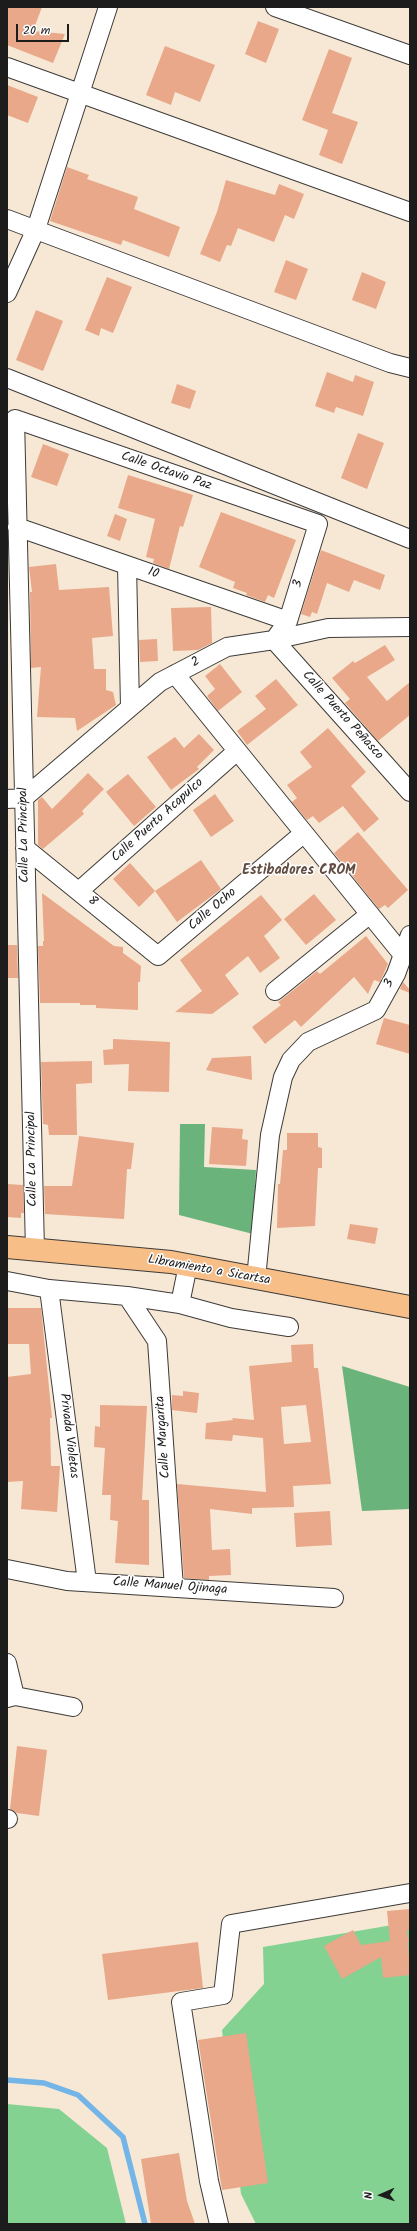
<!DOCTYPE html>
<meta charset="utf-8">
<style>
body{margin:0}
#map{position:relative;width:417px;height:2231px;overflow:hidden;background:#f7e8d5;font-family:Kalam,sans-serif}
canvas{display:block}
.frame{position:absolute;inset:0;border:8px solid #1c1c1c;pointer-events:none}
.north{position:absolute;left:361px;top:2175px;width:40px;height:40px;-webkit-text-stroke:3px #fff;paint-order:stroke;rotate:268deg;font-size:11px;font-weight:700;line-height:16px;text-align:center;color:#1c1c1c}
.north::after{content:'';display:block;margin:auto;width:14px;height:18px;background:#1c1c1c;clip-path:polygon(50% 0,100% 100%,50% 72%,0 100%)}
.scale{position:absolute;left:16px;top:24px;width:53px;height:18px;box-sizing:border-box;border:2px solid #1c1c1c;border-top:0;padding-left:5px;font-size:12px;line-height:14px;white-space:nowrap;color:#1c1c1c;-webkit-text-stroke:3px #fff;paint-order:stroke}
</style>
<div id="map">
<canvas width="417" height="2231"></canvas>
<div class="frame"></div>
<div class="north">N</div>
<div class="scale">20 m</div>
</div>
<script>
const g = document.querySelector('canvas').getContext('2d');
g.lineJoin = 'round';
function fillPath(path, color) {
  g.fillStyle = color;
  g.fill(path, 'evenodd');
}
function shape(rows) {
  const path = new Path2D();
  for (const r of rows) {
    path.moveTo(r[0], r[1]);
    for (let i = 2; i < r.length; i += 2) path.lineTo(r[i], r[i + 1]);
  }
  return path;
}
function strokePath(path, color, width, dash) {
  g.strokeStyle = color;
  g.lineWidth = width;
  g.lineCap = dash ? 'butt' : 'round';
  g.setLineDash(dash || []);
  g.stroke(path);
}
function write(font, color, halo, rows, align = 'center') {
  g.font = font + ' Kalam,sans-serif';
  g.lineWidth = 3;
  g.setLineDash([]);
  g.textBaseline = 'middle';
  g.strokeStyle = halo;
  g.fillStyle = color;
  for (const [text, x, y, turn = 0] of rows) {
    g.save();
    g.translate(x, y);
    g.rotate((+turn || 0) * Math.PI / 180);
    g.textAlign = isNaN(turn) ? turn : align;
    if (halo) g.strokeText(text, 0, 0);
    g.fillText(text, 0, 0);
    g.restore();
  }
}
fillPath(shape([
 [410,1922,410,2224,256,2224,241,2194,222,2030,264,1984,263,1947],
 [7,2104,59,2109,107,2148,126,2224,7,2224]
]), '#83d292');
fillPath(shape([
 [180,1124,205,1124,204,1167,256,1170,253,1234,179,1215],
 [342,1366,410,1387,410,1509,362,1511]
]), '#6ab47c');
strokePath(shape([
 [7,2080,44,2083,78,2095,123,2137,145,2224]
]), '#74b5e8', 5.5);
fillPath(shape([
 [7,7,42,7,33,31,65,34,53,63,7,45],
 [258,21,279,29,266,63,245,54],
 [165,46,215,65,200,102,175,92,171,105,146,95],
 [329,49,352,58,332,113,358,122,342,164,319,155,328,130,302,120],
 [7,85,38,97,28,123,7,115],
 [67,167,89,175,87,179,138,197,134,209,180,227,169,257,123,240,121,245,50,221],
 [226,180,275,195,279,184,304,194,294,219,285,215,274,242,238,228,231,246,227,245,220,262,200,254,217,212],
 [286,260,308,269,296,300,274,292],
 [362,272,386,282,376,309,352,300],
 [107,277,132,287,113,333,101,328,99,336,85,330],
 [36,310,63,321,43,371,16,360],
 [327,372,353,382,355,375,374,382,363,416,336,407,334,413,315,406],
 [177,384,196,391,190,409,171,403],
 [358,433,384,443,367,489,341,478],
 [43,444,69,454,57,486,31,477],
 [128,475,193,495,183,527,180,526,169,569,153,563,154,559,146,557,155,519,118,508],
 [221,512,296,540,274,598,268,595,265,602,246,595,247,593,233,588,235,582,199,567],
 [115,514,127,519,120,541,107,536],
 [321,550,385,575,380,590,354,580,349,592,327,583,317,614,312,612,310,617,301,614],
 [56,564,59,590,109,587,113,636,92,638,94,669,106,669,106,690,113,692,116,705,77,731,75,718,37,717,41,667,31,668,30,592,32,592,29,567],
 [211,607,212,643,198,650,173,651,171,608],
 [157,639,158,661,140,662,139,640],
 [385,645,395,660,367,677,387,701,410,682,410,715,378,741,345,703,350,699,332,678,353,661,355,663],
 [220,664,242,692,218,711,207,696,215,689,205,676],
 [276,679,298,705,247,745,237,731,266,709,255,696],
 [328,728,366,772,351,786,379,819,364,832,343,806,319,823,313,816,307,820,292,802,297,798,287,785,312,767,300,752],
 [199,734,214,750,197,767,199,769,171,790,147,757,175,737,184,748],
 [88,773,104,789,82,811,84,814,43,849,38,845,38,800,42,797,52,809],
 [128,774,156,807,134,826,106,792],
 [215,794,234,821,211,837,193,810],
 [358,832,408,890,388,908,385,905,379,909,334,853],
 [201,860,221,889,177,922,155,891],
 [130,863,155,891,139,907,113,879],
 [42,893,114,946,123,947,123,953,141,966,140,982,138,982,138,1010,96,1008,96,1005,80,1005,80,1003,40,1003,38,946,43,946,43,941,44,941],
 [314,894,336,920,306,945,284,919],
 [261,895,282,920,264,936,280,958,260,973,248,956,225,975,239,994,212,1014,175,1012,202,991,180,960],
 [366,936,388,964,380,982,374,980,368,994,354,977,301,1027,295,1020,265,1044,252,1027,281,1005,278,1002,281,1000,317,971,320,974],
 [7,945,17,945,18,978,7,978],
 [403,982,410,990,410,993,400,989],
 [384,1018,410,1025,410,1054,376,1044],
 [113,1039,170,1042,169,1092,128,1091,129,1064,104,1065,103,1050,113,1049],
 [251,1056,252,1080,206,1070,212,1058],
 [92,1061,92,1083,76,1084,77,1135,49,1135,48,1125,43,1124,41,1062],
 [212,1127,243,1129,242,1139,248,1140,246,1166,209,1164],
 [287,1133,318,1133,318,1147,322,1148,322,1168,318,1168,315,1226,277,1228,278,1184,280,1184,283,1150,287,1150],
 [79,1136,134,1143,131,1169,127,1169,124,1219,45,1214,44,1186,72,1186],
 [7,1184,23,1185,24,1213,21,1213,21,1218,7,1217],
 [350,1224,378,1228,375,1244,347,1239],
 [7,1308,41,1308,52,1418,50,1418,51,1466,60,1466,57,1512,21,1509,23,1481,7,1482,7,1377,31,1374,29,1344,7,1344],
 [313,1344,314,1368,318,1368,331,1484,293,1486,294,1507,252,1508,252,1514,210,1509,212,1550,230,1549,231,1575,209,1576,209,1580,184,1578,177,1484,266,1492,263,1438,233,1435,232,1441,205,1439,206,1423,233,1420,232,1418,254,1420,249,1366,292,1362,291,1345],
 [306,1405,311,1442,284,1444,281,1407],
 [183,1391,199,1393,197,1413,172,1410,172,1395,183,1396],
 [100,1405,147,1406,142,1500,149,1500,149,1565,115,1563,118,1521,110,1520,111,1495,102,1495,105,1448,94,1447,95,1426,100,1427],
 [330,1511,332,1545,296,1547,294,1513],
 [17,1746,47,1750,39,1816,17,1813,10,1809],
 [410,1909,410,1930,407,1930,408,1939,410,1938,408,1942,410,1975,383,1978,381,1957,342,1979,324,1946,353,1930,361,1945,390,1941,387,1911],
 [198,1942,203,1988,108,2000,102,1954],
 [246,2033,268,2183,222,2190,198,2040],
 [179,2153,187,2201,195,2224,151,2224,141,2159]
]), '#e8a889');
const minor = shape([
 [275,7,410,55],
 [7,67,410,212],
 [7,219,390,363,410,368],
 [7,293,36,229,108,7],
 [7,378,410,539],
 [17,527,288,621],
 [127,565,130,707],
 [175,674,403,955],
 [7,799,24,798,160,682,227,647,274,640,328,628,410,627],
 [25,848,158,956,304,833],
 [79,891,237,751],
 [275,991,370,914],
 [35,1250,15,419,318,524,288,621,274,640,410,792],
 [256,1279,270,1135,283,1077,291,1060,308,1042,376,1010,396,974,410,935],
 [7,1281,49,1289,127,1296,180,1304,231,1318,289,1327],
 [49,1289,87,1582],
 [127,1296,157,1341,174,1588],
 [180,1304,188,1265],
 [7,1569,67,1581,334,1598],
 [7,1663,15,1696],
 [7,1698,15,1696,73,1707],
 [7,1819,8,1819],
 [219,2224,209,2181,181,2002,223,1995,231,1924,410,1893]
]);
const primary = shape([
 [7,1247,171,1262,410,1307]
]);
strokePath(minor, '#3d3b38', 20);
strokePath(primary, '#3d3b38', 24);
strokePath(minor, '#fff', 18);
strokePath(primary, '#f7be88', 22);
write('13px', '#1c1c1c', '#fff', [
 ["Calle Octavio Paz",166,472,19],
 ["10",153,574,19],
 ["3",299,584,-73],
 ["2",196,663,-28],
 ["Calle Puerto Peñasco",342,716,48],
 ["Calle Puerto Acapulco",158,821,-42],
 ["Calle La Principal",25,835,-91],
 ["8",92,902,39],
 ["Calle Ocho",213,910,-40],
 ["3",390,984,-61],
 ["Calle La Principal",33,1159,-91],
 ["Libramiento a Sicartsa",209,1271,10],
 ["Privada Violetas",68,1436,83],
 ["Calle Margarita",164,1437,-94],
 ["Calle Manuel Ojinaga",170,1587,4]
]);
write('bold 14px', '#634d42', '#fff', [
 ["Estibadores CROM",299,872]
]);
</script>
